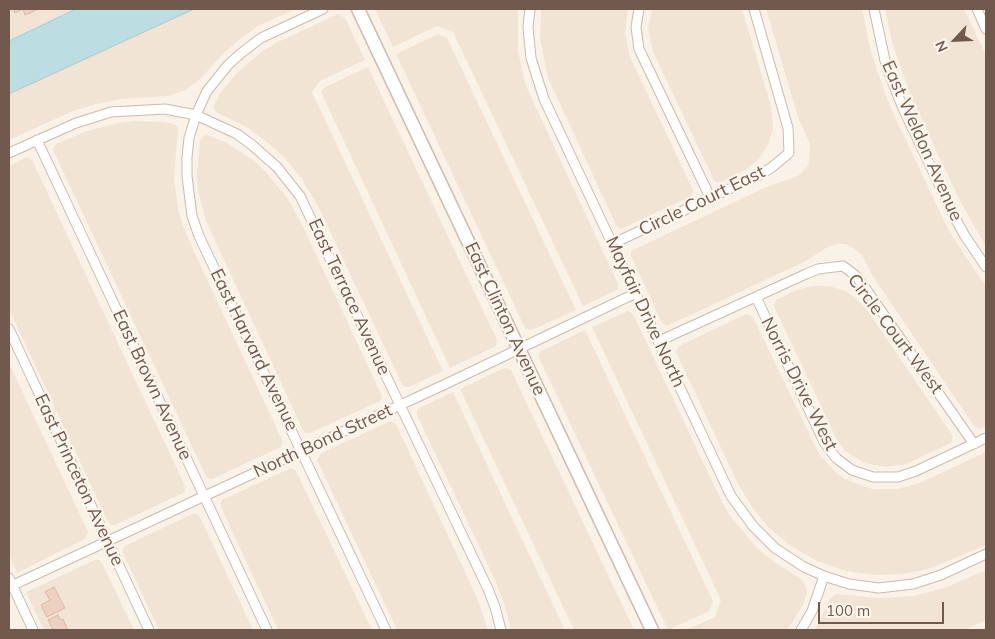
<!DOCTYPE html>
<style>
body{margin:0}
#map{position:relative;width:995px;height:639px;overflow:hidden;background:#faf2e6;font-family:Mulish,sans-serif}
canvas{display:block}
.frame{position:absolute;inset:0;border:10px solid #71594d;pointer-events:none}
.north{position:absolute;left:930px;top:15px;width:50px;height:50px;-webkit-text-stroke:4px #fdf6ec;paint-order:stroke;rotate:245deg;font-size:14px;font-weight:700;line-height:20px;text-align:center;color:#71594d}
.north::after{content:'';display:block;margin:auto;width:18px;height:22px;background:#71594d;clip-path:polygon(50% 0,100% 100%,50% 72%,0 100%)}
.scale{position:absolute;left:818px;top:602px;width:126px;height:22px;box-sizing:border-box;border:2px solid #71594d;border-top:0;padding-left:6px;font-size:15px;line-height:18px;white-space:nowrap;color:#71594d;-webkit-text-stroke:4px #fdf6ec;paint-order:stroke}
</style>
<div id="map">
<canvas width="995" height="639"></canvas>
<div class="frame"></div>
<div class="north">N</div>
<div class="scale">100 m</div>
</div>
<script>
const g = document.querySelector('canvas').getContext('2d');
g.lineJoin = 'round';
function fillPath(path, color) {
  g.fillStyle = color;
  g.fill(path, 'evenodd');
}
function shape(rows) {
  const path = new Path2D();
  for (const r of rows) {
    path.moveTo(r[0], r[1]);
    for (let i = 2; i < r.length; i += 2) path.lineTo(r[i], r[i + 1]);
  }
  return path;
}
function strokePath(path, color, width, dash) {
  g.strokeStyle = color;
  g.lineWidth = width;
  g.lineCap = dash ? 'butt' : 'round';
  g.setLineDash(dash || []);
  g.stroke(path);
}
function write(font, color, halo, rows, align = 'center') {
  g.font = font + ' Mulish,sans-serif';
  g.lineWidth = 4.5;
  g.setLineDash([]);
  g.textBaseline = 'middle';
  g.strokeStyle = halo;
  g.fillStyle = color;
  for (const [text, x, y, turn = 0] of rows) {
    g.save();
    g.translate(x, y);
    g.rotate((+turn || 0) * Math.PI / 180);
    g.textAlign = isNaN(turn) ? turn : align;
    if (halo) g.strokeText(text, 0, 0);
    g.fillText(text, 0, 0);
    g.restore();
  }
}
fillPath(shape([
 [9,9,77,9,9,41],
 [194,9,296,9,260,25,241,38,223,54,199,80,185,90,168,96,121,99,97,104,73,111,9,140,9,94],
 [375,9,518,9,518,51,526,86,618,284,618,289,615,291,583,306,453,32,437,26,393,47],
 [541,9,628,9,625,34,630,57,693,190,692,196,623,228,619,228,616,225,548,78,540,38],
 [652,9,742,9,771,106,773,129,768,145,758,160,745,170,721,182,716,182,714,180,653,52,648,29],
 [766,9,862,9,871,52,886,96,895,117,948,229,973,268,986,286,986,426,980,429,974,426,872,275,862,255,852,247,845,244,837,244,826,248,806,261,669,325,665,325,662,323,631,256,631,251,764,188,798,176,807,167,809,161,810,144,799,120],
 [885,9,964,9,986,55,986,247,959,199,910,94,893,45],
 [338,14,345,18,365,60,320,81,312,92,443,371,409,387,405,387,402,384,319,208,302,179,285,158,267,142,248,128,216,112,213,108,220,93,236,74,261,52,276,43],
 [438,34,447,38,576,310,532,330,527,329,525,328,396,54],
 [368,67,497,340,496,346,494,347,450,368,321,92,325,87],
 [135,121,164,122,174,124,178,127,174,179,178,209,182,223,192,247,283,442,281,447,212,479,209,479,206,476,53,150,56,144,87,131,118,123],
 [207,135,225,142,253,160,266,172,288,199,301,222,381,394,382,398,380,401,310,433,306,433,303,430,206,221,198,191,197,173,200,141,204,136],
 [25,158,29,158,32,160,185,486,185,490,183,493,115,525,111,525,108,522,9,309,9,166],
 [812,286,829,286,845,291,853,296,865,307,953,436,951,443,906,464,886,467,864,463,844,450,835,436,774,306,776,300,797,290],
 [628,311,633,314,720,498,730,516,757,548,774,562,800,578,805,584,807,592,804,603,793,622,786,630,686,630,715,617,721,600,592,327],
 [746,314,750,315,753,317,819,454,836,473,847,480,872,489,898,489,922,482,986,452,986,545,929,569,903,574,875,575,846,571,817,561,790,545,769,528,752,507,738,484,676,352,679,346],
 [585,330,713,601,709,611,668,630,539,358,539,354,541,351],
 [9,363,88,532,85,539,17,573,9,555],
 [504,368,509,369,511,370,634,630,574,630,460,389],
 [453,392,513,520,565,630,511,630,504,603,495,580,417,415,417,411,419,408],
 [388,422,392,422,396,424,477,598,488,630,397,630,317,460,320,454],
 [291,468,296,471,372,630,278,630,220,505,222,500],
 [192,514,197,514,200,517,253,630,159,630,123,553,123,549,125,546],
 [95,560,99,560,102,563,134,630,44,630,26,592],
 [986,570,986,620,964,630,815,630,830,599,836,594,878,598,914,596,947,587]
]), '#f1e4d5');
const water = shape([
 [76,9,194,9,9,94,9,41,76,9]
]);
fillPath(water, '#bcdde2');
strokePath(water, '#a3ccd3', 1);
const building = shape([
 [13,9,35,9,36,10,25,15,23,9,15,13,13,9],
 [54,587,65,608,47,617,41,605,50,600,45,592,54,587],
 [58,615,60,620,63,619,68,630,53,630,48,620,58,615]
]);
fillPath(building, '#edd1c0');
strokePath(building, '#deb7a2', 1);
const minor = shape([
 [530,9,528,27,531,58,544,99,731,496,753,526,775,548,804,567,824,576,849,584,879,588,913,584,941,575,986,554],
 [639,9,636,27,639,49,710,197],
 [874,9,886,65,902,106,954,216,965,236,986,267],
 [977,9,986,29],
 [37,140,267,630],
 [9,153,76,123,111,112,165,109,196,115,207,91,228,65,240,54,261,38,323,9],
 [612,244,759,175,771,168,789,153,788,128,754,9],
 [756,297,824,442,836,458,852,470,873,477,898,477,916,471,986,438],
 [9,329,149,630],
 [659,341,806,274,818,269,843,266,855,275,863,285,974,444],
 [9,578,33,630],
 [9,587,452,381,636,293],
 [386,630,199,236,192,216,187,176,187,157,189,138,196,115,237,134,252,145,277,167,300,196,488,589,495,607,501,630],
 [801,630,812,611,824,576]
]);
const secondary = shape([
 [358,9,652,630]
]);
strokePath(minor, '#cbbaad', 11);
strokePath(secondary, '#cfbcae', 15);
strokePath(minor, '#fff', 9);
strokePath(secondary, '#fff', 12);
write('18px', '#71594d', '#fdf6ec', [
 ["East Weldon Avenue",922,141,66],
 ["Circle Court East",702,201,-26],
 ["East Terrace Avenue",349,297,65],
 ["Mayfair Drive North",645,312,65],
 ["East Clinton Avenue",505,319,65],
 ["Circle Court West",895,334,53],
 ["East Harvard Avenue",254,350,64],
 ["Norris Drive West",799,384,63],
 ["East Brown Avenue",152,385,65],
 ["North Bond Street",323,441,-25],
 ["East Princeton Avenue",79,480,65]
]);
</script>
